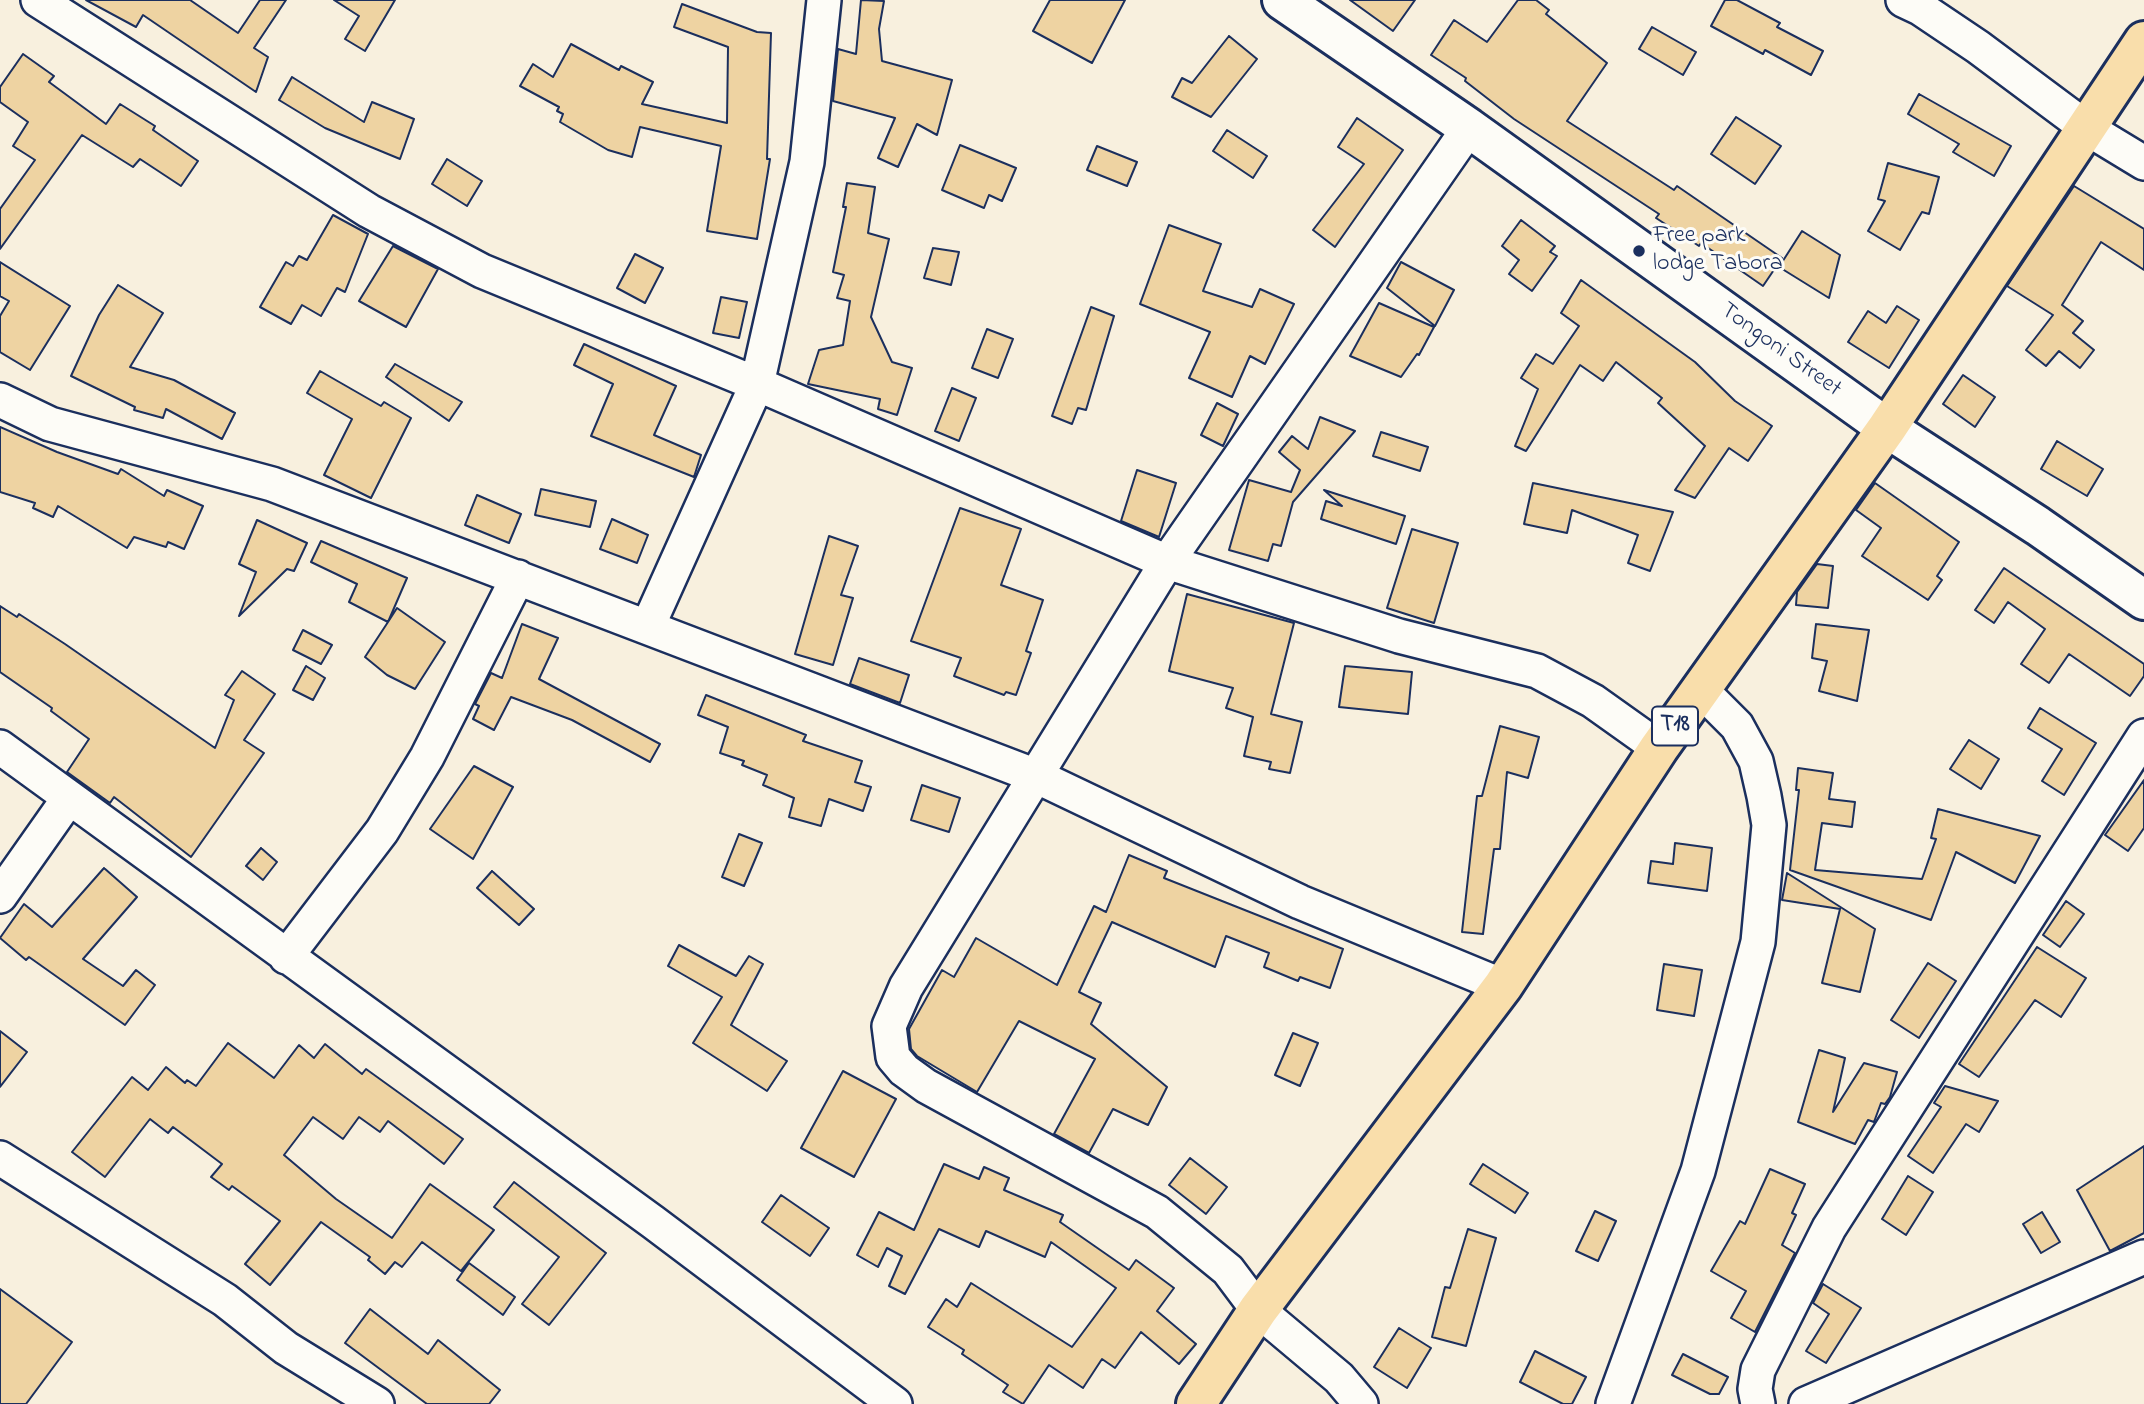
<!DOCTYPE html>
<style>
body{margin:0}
canvas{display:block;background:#f8f0de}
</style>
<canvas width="2144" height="1404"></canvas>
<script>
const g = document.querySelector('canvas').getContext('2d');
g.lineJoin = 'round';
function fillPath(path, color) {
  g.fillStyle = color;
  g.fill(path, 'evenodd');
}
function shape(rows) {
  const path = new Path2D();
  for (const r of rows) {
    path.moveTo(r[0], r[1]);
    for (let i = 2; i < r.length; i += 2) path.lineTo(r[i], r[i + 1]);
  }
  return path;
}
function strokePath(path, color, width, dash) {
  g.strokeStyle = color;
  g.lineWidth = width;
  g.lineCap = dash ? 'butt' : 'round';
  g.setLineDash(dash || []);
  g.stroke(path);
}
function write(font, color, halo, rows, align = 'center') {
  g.font = font + ' "Indie Flower",sans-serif';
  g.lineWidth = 6;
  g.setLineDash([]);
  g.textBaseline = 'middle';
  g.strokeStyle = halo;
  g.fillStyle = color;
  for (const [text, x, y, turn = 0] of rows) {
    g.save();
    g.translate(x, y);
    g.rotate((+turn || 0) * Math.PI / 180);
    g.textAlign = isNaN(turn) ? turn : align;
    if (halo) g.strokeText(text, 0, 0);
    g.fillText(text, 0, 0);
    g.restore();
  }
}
const building = shape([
 [86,0,190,0,238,33,260,0,286,0,254,48,268,57,256,92,143,15,136,27,86,0],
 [334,0,395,0,365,51,345,39,359,16,334,0],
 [861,0,884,1,879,29,882,61,952,80,937,135,917,124,898,167,878,158,895,118,833,101,838,49,856,54,861,0],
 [1050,0,1125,0,1092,63,1033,31,1050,0],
 [1350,0,1415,0,1393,31,1350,0],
 [1518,0,1536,0,1549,10,1546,14,1607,63,1567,121,1674,190,1677,186,1782,258,1763,286,1701,243,1699,246,1656,218,1659,214,1514,119,1465,81,1466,78,1431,55,1454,20,1487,42,1518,0],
 [1725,0,1737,0,1780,23,1777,27,1823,51,1811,75,1765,50,1763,54,1711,26,1725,0],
 [682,4,757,32,771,33,767,159,770,159,757,239,707,231,721,146,640,127,632,157,608,150,560,122,563,114,557,111,559,107,520,86,533,64,553,77,571,44,619,70,621,66,653,82,642,104,727,123,728,47,674,27,682,4],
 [1652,27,1696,52,1683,75,1639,49,1652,27],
 [1229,36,1257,59,1211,117,1172,97,1182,78,1192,83,1229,36],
 [23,54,54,76,49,82,106,124,120,104,155,126,153,130,198,161,181,186,140,159,133,167,82,135,0,249,0,209,35,160,13,146,28,122,0,102,0,87,23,54],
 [292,77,364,122,372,102,414,119,400,159,325,128,279,100,292,77],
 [1919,94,2011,146,1994,176,1953,152,1959,144,1908,114,1919,94],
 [1736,117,1781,146,1755,184,1711,154,1736,117],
 [1357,118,1403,150,1335,247,1313,230,1364,164,1338,147,1357,118],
 [1227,130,1267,156,1253,178,1213,151,1227,130],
 [960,145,1016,168,1002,201,989,195,984,208,942,190,960,145],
 [1097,146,1137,162,1127,186,1087,170,1097,146],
 [447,159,482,181,467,206,432,184,447,159],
 [1888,163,1939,177,1929,214,1922,212,1900,250,1868,231,1885,201,1878,199,1888,163],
 [847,183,875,187,868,233,889,239,871,317,892,362,912,368,897,415,878,409,880,399,808,384,819,350,843,345,850,301,837,298,844,275,833,272,846,207,843,207,847,183],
 [2074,186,2144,229,2144,270,2101,242,2062,305,2083,321,2073,333,2094,350,2080,368,2059,351,2046,366,2026,350,2053,315,2007,286,2074,186],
 [333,215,368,234,345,292,337,288,321,316,302,305,291,324,260,307,286,262,293,266,299,256,307,260,333,215],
 [1521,220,1555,246,1550,252,1557,256,1532,291,1509,274,1519,260,1502,246,1521,220],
 [1169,225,1221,244,1203,291,1252,307,1260,289,1294,304,1265,364,1250,356,1232,397,1189,378,1210,332,1140,304,1169,225],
 [1802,231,1840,255,1829,298,1779,267,1802,231],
 [393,246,438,269,406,327,359,301,393,246],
 [933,248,959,252,951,285,924,278,933,248],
 [635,254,663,268,645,303,617,288,635,254],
 [0,262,70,306,30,370,0,352,0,316,9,301,0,296,0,262],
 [1401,262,1454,290,1435,326,1387,288,1401,262],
 [1581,280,1695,362,1735,401,1772,426,1748,461,1729,448,1695,498,1675,490,1705,446,1658,403,1662,398,1616,362,1603,381,1580,365,1526,451,1515,446,1538,389,1521,378,1536,354,1553,364,1579,326,1561,313,1581,280],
 [118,285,163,313,130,367,174,380,235,413,222,439,166,409,163,418,134,410,135,407,71,376,99,315,118,285],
 [721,297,747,302,739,338,713,333,721,297],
 [1379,303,1434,327,1419,355,1417,354,1401,377,1350,356,1379,303],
 [1897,306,1919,320,1889,368,1848,342,1868,311,1886,323,1897,306],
 [1091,307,1114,316,1086,410,1078,408,1072,424,1052,416,1091,307],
 [987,329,1013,339,998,378,972,368,987,329],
 [584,344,676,386,654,435,701,455,694,477,591,436,613,384,574,365,584,344],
 [395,364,462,402,449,421,386,377,395,364],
 [320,371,381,406,384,402,411,418,371,498,324,475,352,419,307,393,320,371],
 [1963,375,1995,397,1975,427,1943,404,1963,375],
 [952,388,976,398,959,441,935,431,952,388],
 [1217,403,1238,414,1223,446,1201,435,1217,403],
 [1320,417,1355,431,1293,502,1281,546,1273,544,1268,561,1229,550,1249,480,1291,492,1300,470,1279,452,1292,436,1308,449,1320,417],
 [0,427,57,452,118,474,121,469,164,496,167,490,203,506,184,549,168,542,166,547,134,537,127,548,58,506,53,517,33,508,35,503,0,492,0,427],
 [1381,432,1428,447,1420,471,1373,456,1381,432],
 [2057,441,2103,469,2087,496,2041,469,2057,441],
 [1137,470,1176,483,1159,537,1121,521,1137,470],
 [1533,483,1673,512,1650,571,1628,563,1638,535,1572,510,1567,533,1524,524,1533,483],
 [1875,483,1959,542,1937,576,1942,580,1928,600,1862,556,1881,528,1856,510,1875,483],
 [541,489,596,501,590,527,535,515,541,489],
 [1324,490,1405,516,1396,544,1321,519,1326,501,1342,506,1324,490],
 [477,495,521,514,509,543,465,525,477,495],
 [960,508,1021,529,1001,585,1043,600,1026,651,1031,653,1016,695,1006,692,1004,695,954,676,961,658,911,641,960,508],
 [612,519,648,535,637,563,600,549,612,519],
 [257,520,307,543,294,571,287,569,239,616,256,572,239,564,257,520],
 [1412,529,1458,543,1434,623,1387,608,1412,529],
 [829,536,858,546,841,595,853,598,833,665,795,654,829,536],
 [321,541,407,578,388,622,397,608,445,642,415,689,387,675,365,657,388,622,349,602,357,584,311,562,321,541],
 [1817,564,1833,566,1828,608,1796,605,1797,592,1817,564],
 [2004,568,2144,664,2144,676,2130,696,2069,654,2049,683,2021,664,2045,629,2008,602,1994,623,1975,610,2004,568],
 [1187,594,1294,623,1271,714,1302,722,1290,773,1269,769,1271,762,1244,756,1253,717,1226,708,1233,688,1169,671,1187,594],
 [0,606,17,617,19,614,65,644,215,748,234,700,225,695,242,671,275,694,244,740,264,753,191,857,114,797,110,803,67,772,89,739,51,711,52,708,0,672,0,606],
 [522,624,558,638,539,679,660,744,650,762,572,720,511,697,494,730,473,719,479,706,475,704,491,673,502,678,522,624],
 [1816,624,1869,630,1857,701,1819,691,1827,661,1812,658,1816,624],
 [303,630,332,645,321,664,293,650,303,630],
 [859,658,909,675,900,703,850,684,859,658],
 [306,666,325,678,313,700,293,690,306,666],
 [1345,666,1412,672,1408,714,1339,707,1345,666],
 [706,695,806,735,803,741,862,761,855,782,871,787,863,811,829,799,821,826,789,817,794,798,763,785,767,775,742,765,744,761,720,753,728,727,698,715,706,695],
 [2040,708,2096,743,2064,795,2042,781,2062,749,2028,728,2040,708],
 [1500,726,1539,737,1528,778,1507,772,1500,849,1494,849,1483,934,1462,932,1477,796,1482,796,1500,726],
 [1969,740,1999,759,1981,789,1950,769,1969,740],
 [474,766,513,787,473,859,430,829,474,766],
 [1798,768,1833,773,1829,799,1855,802,1852,827,1822,823,1815,870,1922,879,1936,839,1931,838,1938,809,2040,836,2015,883,1956,852,1931,920,1790,870,1799,790,1796,790,1798,768],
 [2144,780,2144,828,2128,851,2105,835,2144,780],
 [922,785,960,798,949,832,911,820,922,785],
 [739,834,762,843,744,886,722,877,739,834],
 [1675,843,1712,848,1707,891,1648,883,1651,861,1673,864,1675,843],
 [261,848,277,862,263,880,246,866,261,848],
 [1129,855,1167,871,1164,878,1343,949,1330,988,1300,977,1298,981,1264,967,1269,953,1226,936,1215,967,1112,922,1079,992,1101,1003,1091,1024,1167,1087,1148,1125,1113,1109,1089,1153,1054,1134,1095,1059,1019,1021,977,1092,917,1056,911,1049,909,1029,942,970,954,977,976,938,1057,985,1094,906,1106,912,1129,855],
 [104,868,137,897,83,959,123,986,136,970,155,985,125,1025,29,957,26,960,0,938,24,904,52,927,104,868],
 [492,871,534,909,519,925,477,888,492,871],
 [1787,873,1875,929,1860,992,1822,983,1840,909,1782,900,1787,873],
 [2066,901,2084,914,2060,947,2043,935,2066,901],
 [679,945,736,976,749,956,763,964,731,1025,787,1061,767,1091,693,1043,722,997,668,966,679,945],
 [2037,947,2086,978,2061,1017,2035,1000,1979,1077,1959,1064,2037,947],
 [1928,963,1956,981,1919,1038,1891,1020,1928,963],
 [1664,964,1702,970,1694,1016,1657,1010,1664,964],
 [0,1031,27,1052,0,1087,0,1031],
 [1293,1033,1318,1043,1300,1086,1275,1075,1293,1033],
 [228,1043,274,1078,299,1045,314,1058,325,1044,362,1074,366,1069,463,1139,444,1164,388,1121,380,1132,359,1117,343,1139,313,1117,284,1155,336,1199,392,1238,430,1184,494,1230,461,1271,422,1242,402,1267,395,1262,385,1274,368,1260,370,1257,321,1222,270,1285,245,1264,280,1221,232,1186,229,1190,211,1177,222,1164,173,1127,168,1133,150,1119,105,1177,72,1152,132,1077,148,1090,166,1067,185,1083,187,1080,196,1086,228,1043],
 [1819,1050,1845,1058,1833,1112,1864,1063,1897,1072,1890,1097,1885,1104,1881,1103,1874,1122,1868,1120,1855,1144,1798,1122,1819,1050],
 [843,1071,896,1099,854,1177,801,1148,843,1071],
 [1945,1086,1998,1101,1979,1132,1966,1124,1933,1173,1908,1156,1941,1107,1934,1103,1945,1086],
 [2144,1146,2144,1233,2110,1251,2077,1190,2144,1146],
 [1190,1158,1227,1187,1206,1214,1169,1185,1190,1158],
 [944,1164,979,1179,984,1167,1009,1178,1004,1190,1063,1215,1060,1222,1129,1270,1136,1260,1174,1288,1157,1311,1196,1344,1179,1364,1141,1332,1115,1368,1102,1359,1083,1388,1049,1365,1023,1404,1003,1392,1008,1385,962,1354,964,1350,928,1327,946,1299,957,1307,971,1283,1072,1347,1116,1288,1051,1242,1045,1257,986,1231,979,1247,939,1229,905,1294,889,1286,902,1256,887,1248,878,1267,857,1255,879,1212,914,1230,944,1164],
 [1483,1164,1528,1193,1515,1213,1470,1184,1483,1164],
 [1770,1169,1805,1184,1792,1213,1796,1215,1782,1245,1795,1253,1755,1332,1731,1318,1746,1291,1711,1271,1740,1221,1745,1224,1770,1169],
 [1908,1176,1933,1192,1906,1235,1882,1219,1908,1176],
 [514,1182,606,1253,549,1325,522,1304,559,1257,494,1207,514,1182],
 [781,1195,829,1228,810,1256,762,1222,781,1195],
 [1595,1211,1616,1221,1598,1261,1576,1251,1595,1211],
 [2042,1212,2060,1242,2041,1253,2023,1224,2042,1212],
 [1468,1229,1496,1238,1466,1346,1432,1337,1445,1287,1450,1288,1468,1229],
 [469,1263,515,1297,503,1315,457,1280,469,1263],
 [1823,1284,1861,1308,1826,1363,1806,1351,1829,1314,1813,1303,1823,1284],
 [0,1289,72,1342,26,1404,0,1404,0,1289],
 [370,1309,428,1354,438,1340,500,1390,489,1404,427,1404,345,1343,370,1309],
 [1399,1328,1431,1348,1407,1388,1374,1367,1399,1328],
 [1535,1351,1586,1377,1572,1404,1563,1404,1520,1382,1535,1351],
 [1683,1354,1728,1377,1719,1394,1710,1394,1672,1375,1683,1354]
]);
fillPath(building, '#eed3a2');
strokePath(building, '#1b2f5e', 2);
const street = shape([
 [38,0,369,211,482,271,757,384,1167,562,1399,636,1537,671,1593,701,1659,748],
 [1903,0,1920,8,1978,47,2088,129,2144,163],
 [0,400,50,424,272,484,1036,776,1300,902,1503,986],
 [648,626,757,384,807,162,824,0],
 [0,747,653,1222,895,1404],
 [0,896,69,798],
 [286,957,382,831,427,757,518,577],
 [0,1158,225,1300,286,1348,377,1404],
 [1361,1404,1339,1378,1258,1310,1228,1270,1157,1212,926,1086,904,1070,893,1057,889,1026,906,987,1167,562,1469,128],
 [1613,1404,1698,1171,1758,942,1769,825,1764,796,1756,761,1737,726,1701,690],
 [1758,1404,1755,1389,1758,1370,1829,1228,2144,736],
 [1806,1404,2144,1257]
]);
const secondary = shape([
 [1282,0,1469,128,1887,428,2038,526,2144,600]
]);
const highway = shape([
 [1196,1404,1258,1310,1503,986,1659,748,1887,428,2144,41]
]);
strokePath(street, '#1b2f5e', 38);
strokePath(secondary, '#1b2f5e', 44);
strokePath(highway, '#1b2f5e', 44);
strokePath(street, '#fdfcf7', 33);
strokePath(secondary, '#fdfcf7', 38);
strokePath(highway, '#f9deab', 38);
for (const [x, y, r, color] of [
 [1639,251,7,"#1b2f5e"]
]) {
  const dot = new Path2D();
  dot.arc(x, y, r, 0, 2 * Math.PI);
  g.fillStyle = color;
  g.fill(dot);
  strokePath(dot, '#fdfcf7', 2.5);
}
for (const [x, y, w] of [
 [1675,726,46]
]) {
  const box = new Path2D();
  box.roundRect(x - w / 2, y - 19.5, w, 39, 5);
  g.fillStyle = '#fdfcf7';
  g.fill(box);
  strokePath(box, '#1b2f5e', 2);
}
write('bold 23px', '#1b2f5e', null, [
 ["T18",1675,726]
]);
write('24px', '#1b2f5e', '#fdfcf7', [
 ["Free park",1653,237],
 ["lodge Tabora",1653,265]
], 'left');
write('24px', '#1b2f5e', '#fdfcf7', [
 ["Tongoni Street",1780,351,36]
]);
</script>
